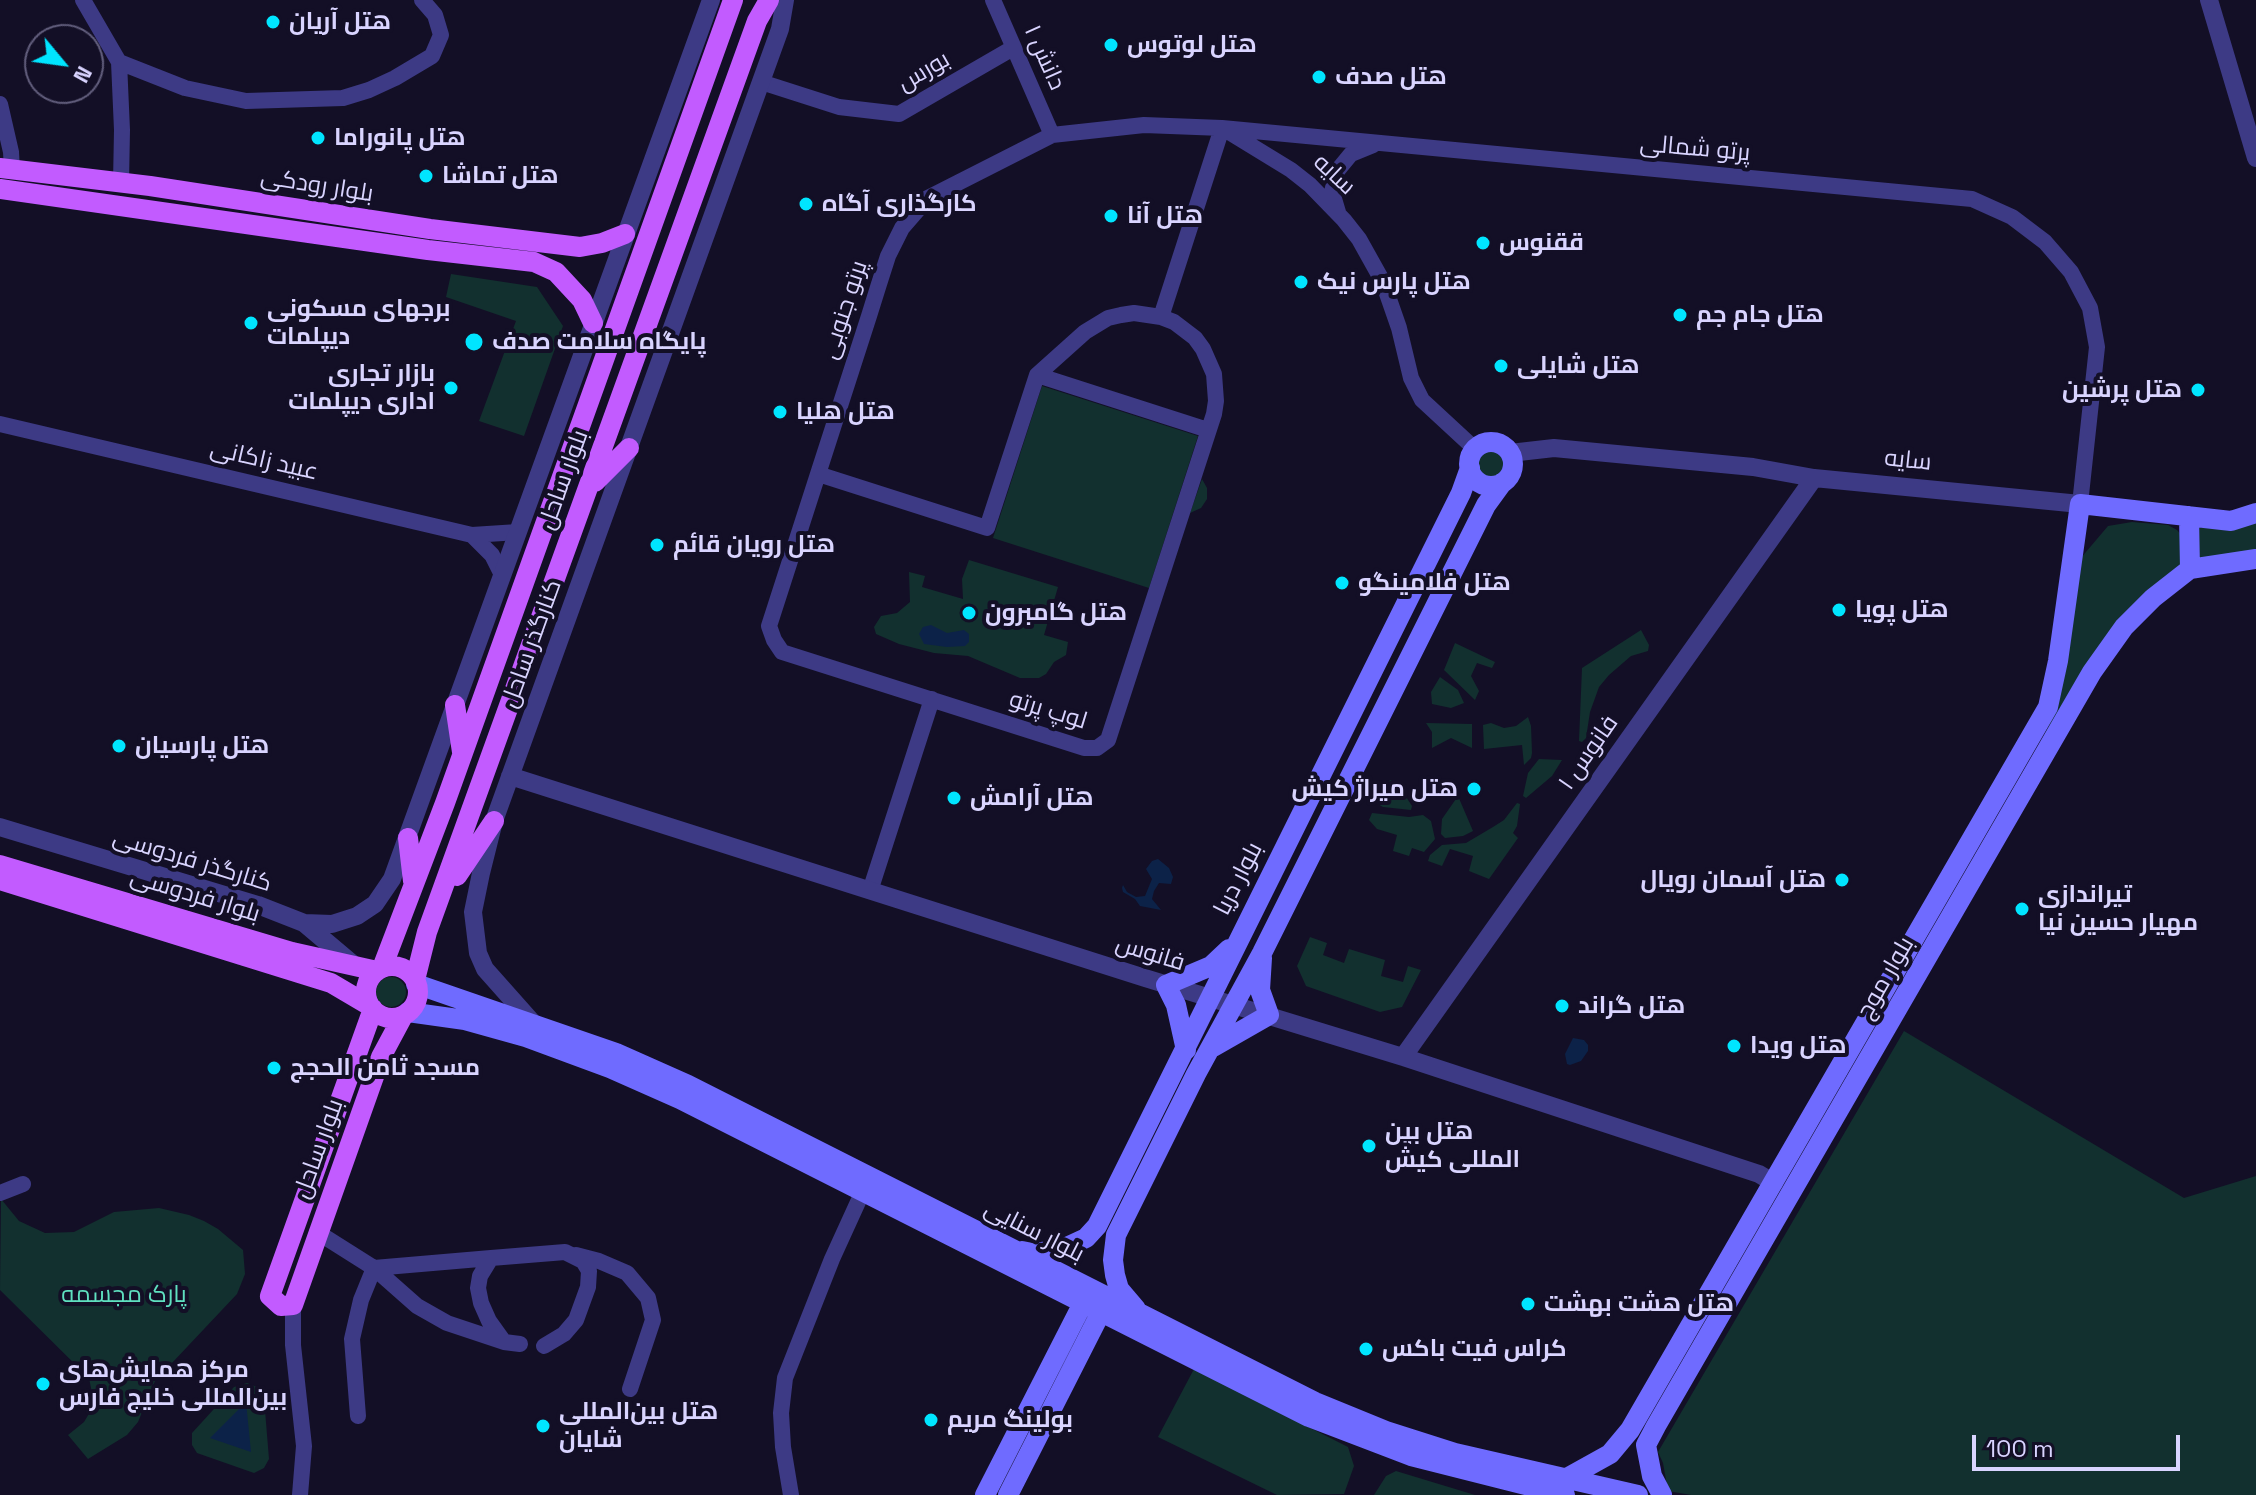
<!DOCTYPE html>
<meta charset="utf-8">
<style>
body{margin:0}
#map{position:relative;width:2256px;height:1495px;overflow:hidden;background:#130f26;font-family:"Space Grotesk",sans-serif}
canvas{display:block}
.north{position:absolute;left:24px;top:24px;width:80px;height:80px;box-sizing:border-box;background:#130f26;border:2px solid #625e7d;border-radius:50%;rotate:119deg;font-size:22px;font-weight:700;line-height:32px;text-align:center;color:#d9d4ff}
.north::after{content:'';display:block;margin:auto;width:28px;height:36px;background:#00e5ff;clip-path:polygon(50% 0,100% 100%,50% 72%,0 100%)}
.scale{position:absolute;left:1972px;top:1435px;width:208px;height:36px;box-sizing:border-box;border:4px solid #d9d4ff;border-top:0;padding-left:10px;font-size:24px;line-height:28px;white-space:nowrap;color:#d9d4ff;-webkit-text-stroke:6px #130f26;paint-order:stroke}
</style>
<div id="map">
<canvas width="2256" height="1495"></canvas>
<div class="north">N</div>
<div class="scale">100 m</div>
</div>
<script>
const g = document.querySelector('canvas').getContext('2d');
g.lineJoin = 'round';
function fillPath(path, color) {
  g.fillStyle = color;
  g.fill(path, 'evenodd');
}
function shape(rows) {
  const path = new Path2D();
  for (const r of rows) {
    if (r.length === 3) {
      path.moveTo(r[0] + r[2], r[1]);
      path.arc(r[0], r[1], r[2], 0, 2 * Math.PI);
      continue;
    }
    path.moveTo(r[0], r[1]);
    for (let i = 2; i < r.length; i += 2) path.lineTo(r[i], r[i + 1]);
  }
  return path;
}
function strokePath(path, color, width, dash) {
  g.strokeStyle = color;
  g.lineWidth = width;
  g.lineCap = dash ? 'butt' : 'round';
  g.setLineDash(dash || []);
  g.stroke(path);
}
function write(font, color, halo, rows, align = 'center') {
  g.font = font + ' "Space Grotesk",Cairo,sans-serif';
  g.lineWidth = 8;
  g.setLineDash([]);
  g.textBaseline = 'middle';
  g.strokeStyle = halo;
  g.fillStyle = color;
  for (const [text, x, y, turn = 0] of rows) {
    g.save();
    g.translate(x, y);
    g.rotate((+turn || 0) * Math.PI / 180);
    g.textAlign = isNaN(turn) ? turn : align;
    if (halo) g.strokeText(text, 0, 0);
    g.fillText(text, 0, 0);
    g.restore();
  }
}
fillPath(shape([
 [451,274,537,287,563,326,524,436,479,421,516,321,446,297],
 [1042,386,1198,436,1149,588,993,538],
 [1491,464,15],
 [1202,479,1207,488,1207,499,1201,508,1190,513],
 [2132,522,2168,525,2177,530,2184,538,2183,561,2021,783,2052,719,2080,559,2108,526],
 [2256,522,2256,553,2196,565,2193,528,2230,527],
 [969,560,1058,587,1044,635,1068,642,1066,655,1054,662,1046,674,1039,678,1020,678,968,656,934,653,899,644,876,634,874,627,881,616,897,613,910,602,909,572,925,576,922,587,963,599,962,579],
 [1641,630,1649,645,1648,651,1631,656,1609,675,1599,687,1590,712,1586,738,1582,742,1579,741,1582,668],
 [1455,643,1495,662,1492,668,1477,663,1471,676,1479,691,1475,700,1444,670],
 [1440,677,1458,690,1464,703,1451,708,1432,704,1431,692],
 [1528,717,1531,726,1532,753,1531,758,1524,765,1522,745,1484,749,1483,725,1491,723,1504,728,1516,726],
 [1426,723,1472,724,1472,748,1451,738,1432,748,1432,732],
 [1539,759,1562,760,1552,776,1526,798,1523,796,1528,773],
 [1390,780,1397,783,1412,806,1411,810,1383,807,1378,804],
 [1458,796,1473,831,1463,836,1445,838,1441,834,1442,819],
 [1517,803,1520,804,1517,826,1513,833,1518,838,1489,879,1469,871,1473,856,1450,849,1442,866,1428,861,1430,855,1442,845,1466,843,1493,827,1504,820],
 [1372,813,1409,817,1423,815,1431,821,1435,839,1424,852,1412,848,1409,856,1393,851,1397,835,1377,829,1369,820],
 [1310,937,1327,943,1323,955,1344,963,1349,949,1385,960,1381,976,1403,982,1408,966,1421,970,1402,1007,1380,1012,1306,986,1297,966],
 [391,992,15],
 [1904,1031,2184,1198,2256,1176,2256,1495,1691,1495,1668,1491,1663,1463,1658,1452],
 [1,1199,19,1221,45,1233,74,1232,114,1212,159,1208,189,1215,204,1221,218,1229,243,1250,245,1274,237,1294,155,1381,138,1422,127,1435,88,1459,68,1435,84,1422,90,1412,93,1398,89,1378,0,1290],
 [1194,1369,1348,1447,1354,1466,1344,1494,1277,1495,1158,1437],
 [247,1383,257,1387,264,1398,269,1459,264,1468,254,1473,197,1453,192,1445,192,1433,234,1387],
 [1396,1471,1475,1495,1374,1495,1386,1476]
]), '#12302f');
fillPath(shape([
 [931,625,947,633,964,630,969,634,969,642,965,646,947,647,924,644,919,634,923,627],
 [1158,859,1169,868,1173,877,1171,884,1159,883,1154,891,1152,899,1161,910,1140,906,1135,899,1123,892,1122,888,1123,885,1127,892,1136,897,1145,896,1152,879,1146,869,1152,861],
 [1573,1038,1584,1040,1588,1045,1588,1051,1581,1061,1570,1065,1567,1064,1565,1054],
 [246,1402,251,1452,210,1438]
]), '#0c2248');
strokePath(shape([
 [83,0,119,62,122,130,121,183],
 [993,0,1052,135],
 [119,62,185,88,246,101,343,98,369,90,395,78,432,56,441,35,435,15,422,0],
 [761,82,839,107,899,114,1013,48],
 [0,104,11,152,12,170],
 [1224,129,1291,170,1310,185,1344,220,1359,239,1383,282,1399,328,1411,378,1422,400,1475,449],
 [1338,212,1332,192,1337,171,1351,154,1373,145],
 [1161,317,1222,128],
 [1037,375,1208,430],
 [0,424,472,535,518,532],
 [818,474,987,528,1037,375,1085,332,1108,318,1121,315,1134,313,1161,317,1174,322,1195,338,1203,349,1214,374,1216,401,1214,414,1108,740,1097,748,1084,748,782,652,774,640,769,626,818,474,869,316,879,284,888,256,902,228,928,198,1052,135,1144,125,1222,128,1972,199,2012,217,2045,242,2071,272,2090,308,2097,347,2080,504],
 [472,535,492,555,502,575],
 [870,891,932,699],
 [0,1193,23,1184],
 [317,1232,374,1268,417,1306,447,1323,504,1342],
 [576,1255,599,1261,627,1273,648,1298,653,1320,630,1389],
 [374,1268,491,1258],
 [293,1305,293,1345,304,1446,300,1495],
 [520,1344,504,1342,489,1321,481,1303,478,1288,480,1276,491,1258,565,1252,583,1261,589,1271,588,1287,576,1320,564,1334,544,1346],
 [358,1416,352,1339,361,1300,374,1268],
 [791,1495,783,1447,781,1413,785,1378,832,1259,863,1191]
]), '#3d3a85', 16);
strokePath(shape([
 [2209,0,2256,158],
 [1510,453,1554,448,1753,467,1814,478,2080,504],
 [510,776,1145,978,1403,1057,1759,1174,1774,1183],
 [0,827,258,905,304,923,355,966],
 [304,923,332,924,357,916,375,904,392,879,711,0],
 [533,1023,485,969,478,953,473,912,481,873,494,821,780,29,785,0],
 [1403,1057,1814,478]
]), '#3d3a85', 18);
strokePath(shape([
 [1491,464,22],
 [2189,516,2190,569],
 [416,984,616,1053,688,1085,1315,1402,1386,1431,1455,1453,1638,1495],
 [408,1012,465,1020,526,1037,610,1068,680,1099,1309,1417,1411,1456,1565,1495],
 [1213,1047,1269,1015,1260,990,1262,958],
 [1186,1050,1176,1005,1166,985,1211,966,1229,949],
 [1022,1251,1032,1253,1060,1250,1086,1238,1097,1226,1461,493,1470,468],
 [1136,1309,1119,1289,1115,1275,1113,1260,1116,1235,1196,1074,1262,953,1486,505,1502,483],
 [1565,1479,1610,1454,1630,1430,2048,707,2058,661,2080,504,2231,521,2256,513],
 [985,1495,1083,1303],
 [1008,1495,1101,1312],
 [1662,1495,1652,1476,1646,1445,1656,1426,2092,672,2124,627,2153,598,2190,569,2256,559]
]), '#6f6bff', 20);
strokePath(shape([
 [0,168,150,186,430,229,580,247,602,243,625,234],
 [0,189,428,250,534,262,556,272,582,300,593,323],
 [595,482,629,448],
 [455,705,462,752],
 [408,838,413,881],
 [0,865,292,952,377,971],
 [457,876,494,821],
 [0,880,331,983,370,1006],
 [392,992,26],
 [382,968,445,803,733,0],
 [415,980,427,932,757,21,769,0],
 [373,1009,270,1296,281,1306,293,1305,381,1057,403,1016]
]), '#c25bff', 20);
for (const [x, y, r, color] of [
 [273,22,8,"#00e5ff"],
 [1111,45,8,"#00e5ff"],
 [1319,77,8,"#00e5ff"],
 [318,138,8,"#00e5ff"],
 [426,176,8,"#00e5ff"],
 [806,204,8,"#00e5ff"],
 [1111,216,8,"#00e5ff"],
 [1483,243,8,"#00e5ff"],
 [1301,282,8,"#00e5ff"],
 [1680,315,8,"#00e5ff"],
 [251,323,8,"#00e5ff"],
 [474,342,10,"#00e5ff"],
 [1501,366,8,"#00e5ff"],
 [451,388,8,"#00e5ff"],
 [2198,390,8,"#00e5ff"],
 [780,412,8,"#00e5ff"],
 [657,545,8,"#00e5ff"],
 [1342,583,8,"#00e5ff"],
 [1839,610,8,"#00e5ff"],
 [969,613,8,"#00e5ff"],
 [119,746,8,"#00e5ff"],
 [1474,789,8,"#00e5ff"],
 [954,798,8,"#00e5ff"],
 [1842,880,8,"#00e5ff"],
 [2022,909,8,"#00e5ff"],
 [1562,1006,8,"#00e5ff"],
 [1734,1046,8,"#00e5ff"],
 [274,1068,8,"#00e5ff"],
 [1369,1146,8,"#00e5ff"],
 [1528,1304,8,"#00e5ff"],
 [1366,1349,8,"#00e5ff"],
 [43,1384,8,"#00e5ff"],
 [931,1420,8,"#00e5ff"],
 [543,1426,8,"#00e5ff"]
]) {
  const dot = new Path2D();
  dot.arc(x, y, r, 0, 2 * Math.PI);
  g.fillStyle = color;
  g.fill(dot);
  strokePath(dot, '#130f26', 3);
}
write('bold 24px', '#d9d4ff', '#130f26', [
 ["هتل آریان",289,22],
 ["هتل لوتوس",1127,45],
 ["هتل صدف",1335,77],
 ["هتل پانوراما",334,138],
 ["هتل تماشا",442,176],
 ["کارگذاری آگاه",822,204],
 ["هتل آنا",1127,216],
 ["ققنوس",1499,243],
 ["هتل پارس نیک",1317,282],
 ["برجهای مسکونی",267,309],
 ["دیپلمات",267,337],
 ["هتل جام جم",1696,315],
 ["پایگاه سلامت صدف",492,342],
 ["هتل شایلی",1517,366],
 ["بازار تجاری",435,374,"right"],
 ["اداری دیپلمات",435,402,"right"],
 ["هتل پرشین",2182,390,"right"],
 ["هتل هلیا",796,412],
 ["هتل رویان قائم",673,545],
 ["هتل فلامینگو",1358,583],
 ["هتل پویا",1855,610],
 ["هتل گامبرون",985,613],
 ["هتل پارسیان",135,746],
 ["هتل میراژ کیش",1458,789,"right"],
 ["هتل آرامش",970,798],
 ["هتل آسمان رویال",1826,880,"right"],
 ["تیراندازی",2038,895],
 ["مهیار حسین نیا",2038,923],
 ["هتل گراند",1578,1006],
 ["هتل ویدا",1750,1046],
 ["مسجد ثامن الحجج",290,1068],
 ["هتل بین",1385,1132],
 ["المللی کیش",1385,1160],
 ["هتل هشت بهشت",1544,1304],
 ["کراس فیت باکس",1382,1349],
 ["مرکز همایش‌های",59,1370],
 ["بین‌المللی خلیج فارس",59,1398],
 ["هتل بین‌المللی",559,1412],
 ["شایان",559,1440],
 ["بولینگ مریم",947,1420]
], 'left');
write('24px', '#d9d4ff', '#130f26', [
 ["دانش ۱",1044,58,66],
 ["بورس",924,72,-30],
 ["پرتو شمالی",1695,149,5],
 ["سایه",1334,175,43],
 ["بلوار رودکی",317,186,9],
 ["پرتو جنوبی",845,310,-72],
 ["عبید زاکانی",264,461,13],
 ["سایه",1908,461,6],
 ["بلوار ساحل",564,480,-70],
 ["کنارگذر ساحل",532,644,-70],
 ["لوپ پرتو",1048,711,17],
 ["فانوس ۱",1589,753,-55],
 ["کنارگذر فردوسی",192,861,17],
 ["بلوار دریا",1239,879,-63],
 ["بلوار فردوسی",195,896,17],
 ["فانوس",1150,954,17],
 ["بلوار موج",1886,978,-60],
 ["بلوار ساحل",319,1149,-70],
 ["بلوار سنایی",1034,1232,27]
]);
write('24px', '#5fe0c0', '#130f26', [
 ["پارک مجسمه",124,1295]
]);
</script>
